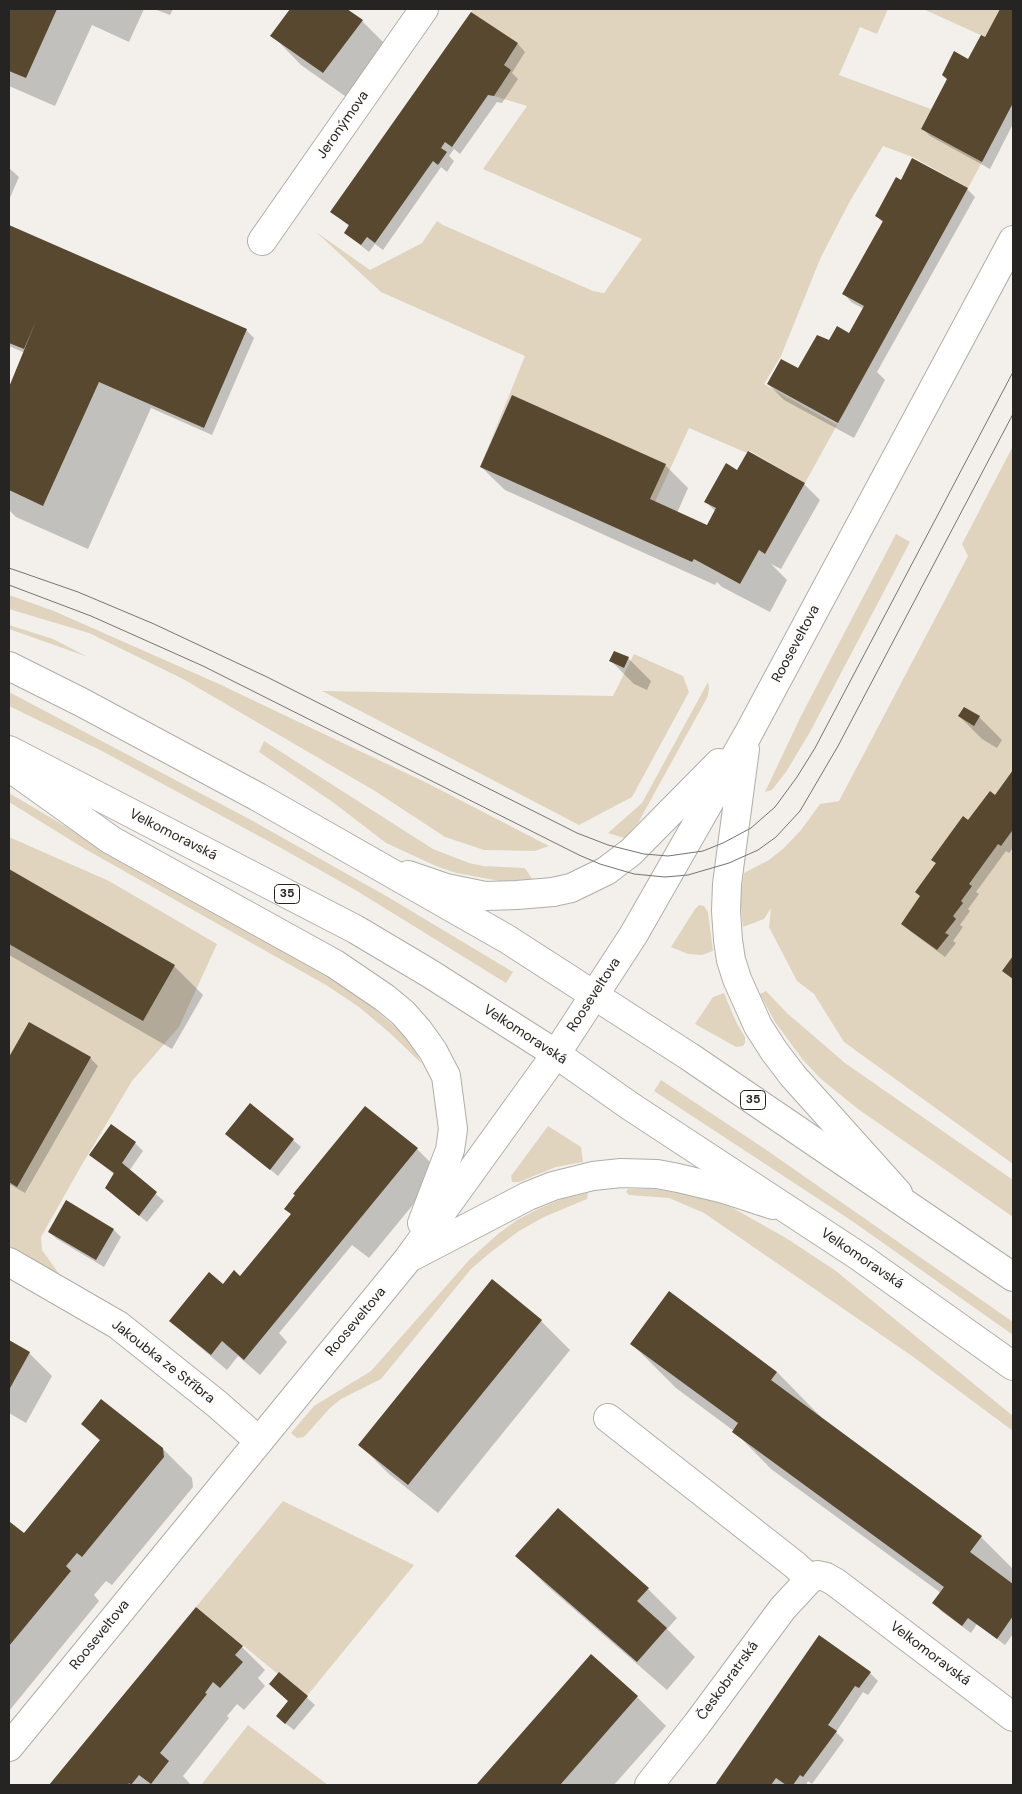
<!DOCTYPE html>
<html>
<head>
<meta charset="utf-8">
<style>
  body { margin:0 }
  #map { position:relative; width:1022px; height:1794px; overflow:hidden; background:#f3f0eb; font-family:"DM Sans",sans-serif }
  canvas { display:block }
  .frame { position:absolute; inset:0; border:10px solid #252422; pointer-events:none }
</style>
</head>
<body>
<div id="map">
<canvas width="1022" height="1794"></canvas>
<div class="frame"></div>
</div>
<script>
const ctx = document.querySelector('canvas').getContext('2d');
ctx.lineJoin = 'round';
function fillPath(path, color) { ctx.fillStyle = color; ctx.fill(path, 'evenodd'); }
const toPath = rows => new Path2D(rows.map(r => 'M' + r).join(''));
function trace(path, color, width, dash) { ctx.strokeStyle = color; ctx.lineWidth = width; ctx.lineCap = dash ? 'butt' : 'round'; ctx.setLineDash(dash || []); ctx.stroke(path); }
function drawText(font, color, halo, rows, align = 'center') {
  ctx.font = font + ' "DM Sans",sans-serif'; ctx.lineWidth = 5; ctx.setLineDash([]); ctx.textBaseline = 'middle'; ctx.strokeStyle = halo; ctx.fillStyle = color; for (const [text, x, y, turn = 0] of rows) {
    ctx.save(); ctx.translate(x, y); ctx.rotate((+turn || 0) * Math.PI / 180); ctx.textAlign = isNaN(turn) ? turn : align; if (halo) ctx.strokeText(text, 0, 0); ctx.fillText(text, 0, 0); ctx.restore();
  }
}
fillPath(toPath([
  [473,9,888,9,877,34,860,27,839,75,931,109,921,129,982,162,968,188,915,158,883,146,850,201,821,257,781,356,764,384,837,425,805,483,750,451,748,451,747,453,689,428,655,502,650,499,665,464,512,395,480,467,525,356,381,292,316,232,370,270,422,243,437,221,443,225,593,291,604,293,642,239,483,169,527,106,494,96,510,70,504,65,518,43,471,12],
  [923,9,1000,9,985,37],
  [1013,446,1013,1164,844,1042,814,994,797,981,769,927,771,908,764,919,743,927,740,899,744,873,769,860,784,848,801,830,820,804,839,801,968,556,962,544],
  [896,534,910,542,810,732,786,772,772,790,765,792,801,716],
  [9,595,54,611,219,684,427,783,549,846,535,851,484,850,445,837,375,791,183,679,89,633,9,609],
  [9,625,53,639,88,657,9,629],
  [634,654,683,676,689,692,632,797,579,825,322,691,613,696],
  [708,682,709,688,708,696,638,823,624,838,608,833,642,803],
  [9,692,251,820,388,897,513,972,506,983,357,891,281,848,102,751,9,706],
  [264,741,433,849,469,863,483,866,525,868,533,880,500,881,456,873,436,866,386,843,334,803,259,752],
  [9,793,92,842,320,971,348,989,371,1006,409,1039,422,1064,391,1034,359,1007,326,985,85,849,9,802],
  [9,837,109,881,217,944,179,1027,132,1081,80,1168,41,1237,42,1250,60,1275,9,1246],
  [699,905,704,906,708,912,713,951,702,955,688,954,671,947,695,909],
  [766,991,787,1013,845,1063,1013,1180,1013,1217,858,1109,821,1079,803,1060,775,1022,760,994],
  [724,993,737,1024,745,1037,745,1043,743,1046,736,1047,695,1024,713,997],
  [661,1080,765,1149,1013,1322,1013,1335,852,1221,654,1091],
  [548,1126,581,1147,583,1162,556,1167,519,1182,512,1182,511,1176],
  [628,1189,654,1189,698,1196,731,1207,786,1238,836,1271,1013,1416,1013,1431,912,1356,704,1213,669,1198,629,1195,626,1192],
  [588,1193,587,1199,544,1217,519,1231,491,1252,471,1269,381,1379,341,1399,330,1408,304,1437,297,1438,291,1433,314,1406,371,1371,470,1259,498,1234,517,1220,538,1209,562,1199],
  [283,1501,414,1565,306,1697,196,1607],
  [248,1725,328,1785,201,1785]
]), '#e0d4bf');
fillPath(toPath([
  [9,9,144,9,129,42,92,25,55,106,9,86],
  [154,9,173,9,170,15],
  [291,9,345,9,362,21,391,50,352,101,301,65,272,35],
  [1001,9,1013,9,1013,124,990,169,930,136,922,128,986,39],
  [471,14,518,44,525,52,512,73,518,79,502,103,497,102,460,154,454,149,449,156,454,161,447,172,441,167,383,250,375,244,369,252,345,233,350,227,332,212],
  [9,168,19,177,9,200],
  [901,181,967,189,975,197,877,372,885,380,854,438,784,400,768,384,799,369,849,334,864,309,851,302,844,294,883,223,877,216],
  [9,226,246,330,254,338,212,435,151,408,88,549,16,517,9,510,9,390,25,353,9,346],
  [665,465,688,488,677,513,707,526,716,512,706,502,738,471,804,484,820,500,781,569,771,564,787,580,770,612,722,587,717,582,715,585,505,490,481,467],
  [628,658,651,681,647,690,634,684,611,661],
  [959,716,979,717,1002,740,997,748,982,739],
  [1013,772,1013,848,1009,853,1006,851,976,892,979,894,968,909,970,911,960,925,963,927,953,941,956,943,945,957,910,931,902,924,922,897,937,864,932,860,969,821,995,797],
  [9,871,174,966,203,995,172,1049,9,955],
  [30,1024,90,1058,98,1066,25,1193,9,1184,9,1060],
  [111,1126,135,1143,143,1151,129,1171,164,1201,147,1222,114,1195,115,1175,90,1155],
  [227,1134,293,1140,301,1147,278,1176],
  [417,1149,440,1172,369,1258,352,1245,279,1333,287,1342,260,1375,238,1356,227,1370,187,1336,171,1320,223,1285,240,1277],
  [114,1230,121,1237,104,1267,57,1239,49,1232],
  [669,1293,777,1372,821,1417,820,1418,981,1537,1013,1569,1013,1582,1012,1584,1013,1585,1013,1634,1005,1645,977,1624,971,1633,941,1611,934,1603,941,1593,771,1469,734,1431,676,1388,632,1344],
  [541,1321,570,1350,438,1513,389,1474,360,1445],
  [9,1342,29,1353,52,1376,26,1423,9,1413],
  [83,1424,163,1449,192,1478,193,1487,112,1585,106,1581,94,1595,99,1601,9,1711,9,1526,11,1524,24,1535,101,1442],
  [517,1556,648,1589,677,1618,667,1629,695,1657,667,1690,546,1585],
  [196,1608,242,1647,265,1670,258,1678,265,1686,244,1710,237,1704,227,1716,229,1718,183,1776,191,1785,51,1785],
  [819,1637,870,1673,878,1681,868,1695,863,1692,836,1732,844,1740,812,1784,808,1781,806,1785,716,1785],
  [591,1655,637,1697,666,1726,614,1785,477,1785],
  [280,1673,315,1705,294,1730,285,1723,289,1701]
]), '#0003');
fillPath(toPath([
  [9,9,57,9,26,78,9,71],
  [290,9,347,9,363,20,323,73,270,36],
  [1000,9,1013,9,1013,103,982,162,921,129,947,79,942,75,954,51,968,59,981,35,985,37],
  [471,12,518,43,504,65,511,70,494,96,488,95,452,147,445,142,441,148,447,152,438,165,433,161,375,243,367,237,361,245,344,233,349,225,330,212],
  [912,158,968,188,838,423,767,384,781,359,798,368,817,335,829,340,837,326,849,333,864,306,842,294,883,221,875,216,896,177,901,180],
  [9,225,247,329,204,428,99,382,43,506,9,490,9,387,36,321,24,349,9,343],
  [512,395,666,464,650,499,707,525,716,508,704,502,726,463,737,470,748,451,805,483,765,554,759,550,740,584,694,559,692,562,480,467],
  [614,651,629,657,624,668,609,661],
  [964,707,980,716,974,726,958,716],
  [1013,770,1013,832,1012,831,1001,846,998,844,969,884,972,886,961,901,963,903,953,916,956,919,945,933,949,935,937,950,901,924,920,896,915,892,936,863,931,860,963,816,968,820,990,791,995,795],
  [9,869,175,965,143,1021,9,944],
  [1013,956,1013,979,1002,971],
  [29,1022,91,1057,17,1187,9,1182,9,1057],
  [250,1103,294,1139,270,1170,225,1134],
  [365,1106,418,1148,244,1360,222,1341,211,1355,169,1321,209,1272,223,1284,234,1270,240,1276,291,1214,284,1209,295,1195,293,1194],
  [111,1124,136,1142,122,1163,157,1192,139,1216,105,1188,114,1173,89,1155],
  [66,1200,114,1229,96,1260,48,1232],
  [492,1279,542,1320,408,1485,358,1445],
  [669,1291,777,1372,771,1380,982,1536,970,1552,1013,1584,1013,1616,997,1639,968,1618,962,1626,932,1603,944,1587,732,1432,738,1423,630,1344],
  [9,1340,30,1352,9,1390],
  [101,1399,163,1448,164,1457,82,1557,77,1553,66,1566,71,1571,9,1646,9,1524,10,1522,24,1533,100,1440,81,1424],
  [558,1508,649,1588,637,1601,667,1628,637,1662,515,1556],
  [196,1607,243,1646,235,1655,243,1662,220,1688,213,1682,205,1693,207,1694,160,1753,169,1761,151,1784,139,1775,131,1785,129,1783,128,1785,49,1785],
  [819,1635,871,1672,859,1688,855,1686,828,1725,837,1731,803,1777,800,1775,793,1785,786,1785,776,1778,771,1785,715,1785],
  [591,1654,638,1696,560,1785,476,1785],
  [279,1672,308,1696,285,1724,276,1716,288,1701,269,1684]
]), '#57482f');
const street = toPath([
  [262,241,424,9],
  [9,1262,118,1325,217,1404,259,1441],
  [608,1418,795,1565,810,1579],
  [649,1785,697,1724,783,1608,810,1579,817,1575,826,1577,835,1582,1013,1717]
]);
const secondary = toPath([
  [745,749,727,884,726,911,728,940,731,960,737,979,758,1026,774,1051,793,1076,898,1193],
  [9,767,111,840,335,964,385,998,403,1013,418,1030,433,1051,446,1076,453,1129,450,1150,422,1223],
  [408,875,446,888,485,896,517,895,553,892,571,888,606,871,631,852,719,763],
  [413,1256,528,1196,553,1186,593,1176,621,1173,657,1174,678,1178,724,1189,773,1205],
  [9,1747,408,1259,556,1054,634,934,747,736,1013,240]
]);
const primary = toPath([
  [9,666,81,702,258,797,507,939,690,1057,1013,1277],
  [9,750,355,929,429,973,556,1054,630,1106,860,1257,1013,1366]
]);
trace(street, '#b1aea9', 30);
trace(secondary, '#b1aea9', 30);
trace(primary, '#b1aea9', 30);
trace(street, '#fff', 28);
trace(secondary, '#fff', 28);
trace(primary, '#fff', 28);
trace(toPath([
  [9,568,78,592,154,624,267,677,577,833,608,845,644,854,668,856,703,851,723,843,751,828,775,807,797,777,815,748,1013,372],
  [9,585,91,616,203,666,579,855,600,864,634,874,665,877,688,875,729,863,758,850,776,837,800,811,838,746,1013,414]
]), '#767471', 1);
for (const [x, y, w] of [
  [287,894,25],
  [753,1100,25]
]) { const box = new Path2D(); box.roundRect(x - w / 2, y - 9.5, w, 19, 4); ctx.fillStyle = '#fffdfb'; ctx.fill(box); trace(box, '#252422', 1); }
drawText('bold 12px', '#252422', null, [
  ["35",287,894],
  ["35",753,1100]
]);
drawText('14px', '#252422', '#fffdfb', [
  ["Jeronýmova",343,125,-55],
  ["Rooseveltova",796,644,-62],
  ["Velkomoravská",173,835,27],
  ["Rooseveltova",594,995,-57],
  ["Velkomoravská",525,1035,33],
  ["Velkomoravská",862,1259,34],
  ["Rooseveltova",356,1322,-50],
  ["Jakoubka ze Stříbra",163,1362,38],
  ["Rooseveltova",100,1635,-51],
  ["Velkomoravská",930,1654,37],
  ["Českobratrská",728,1681,-54]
]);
</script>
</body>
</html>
